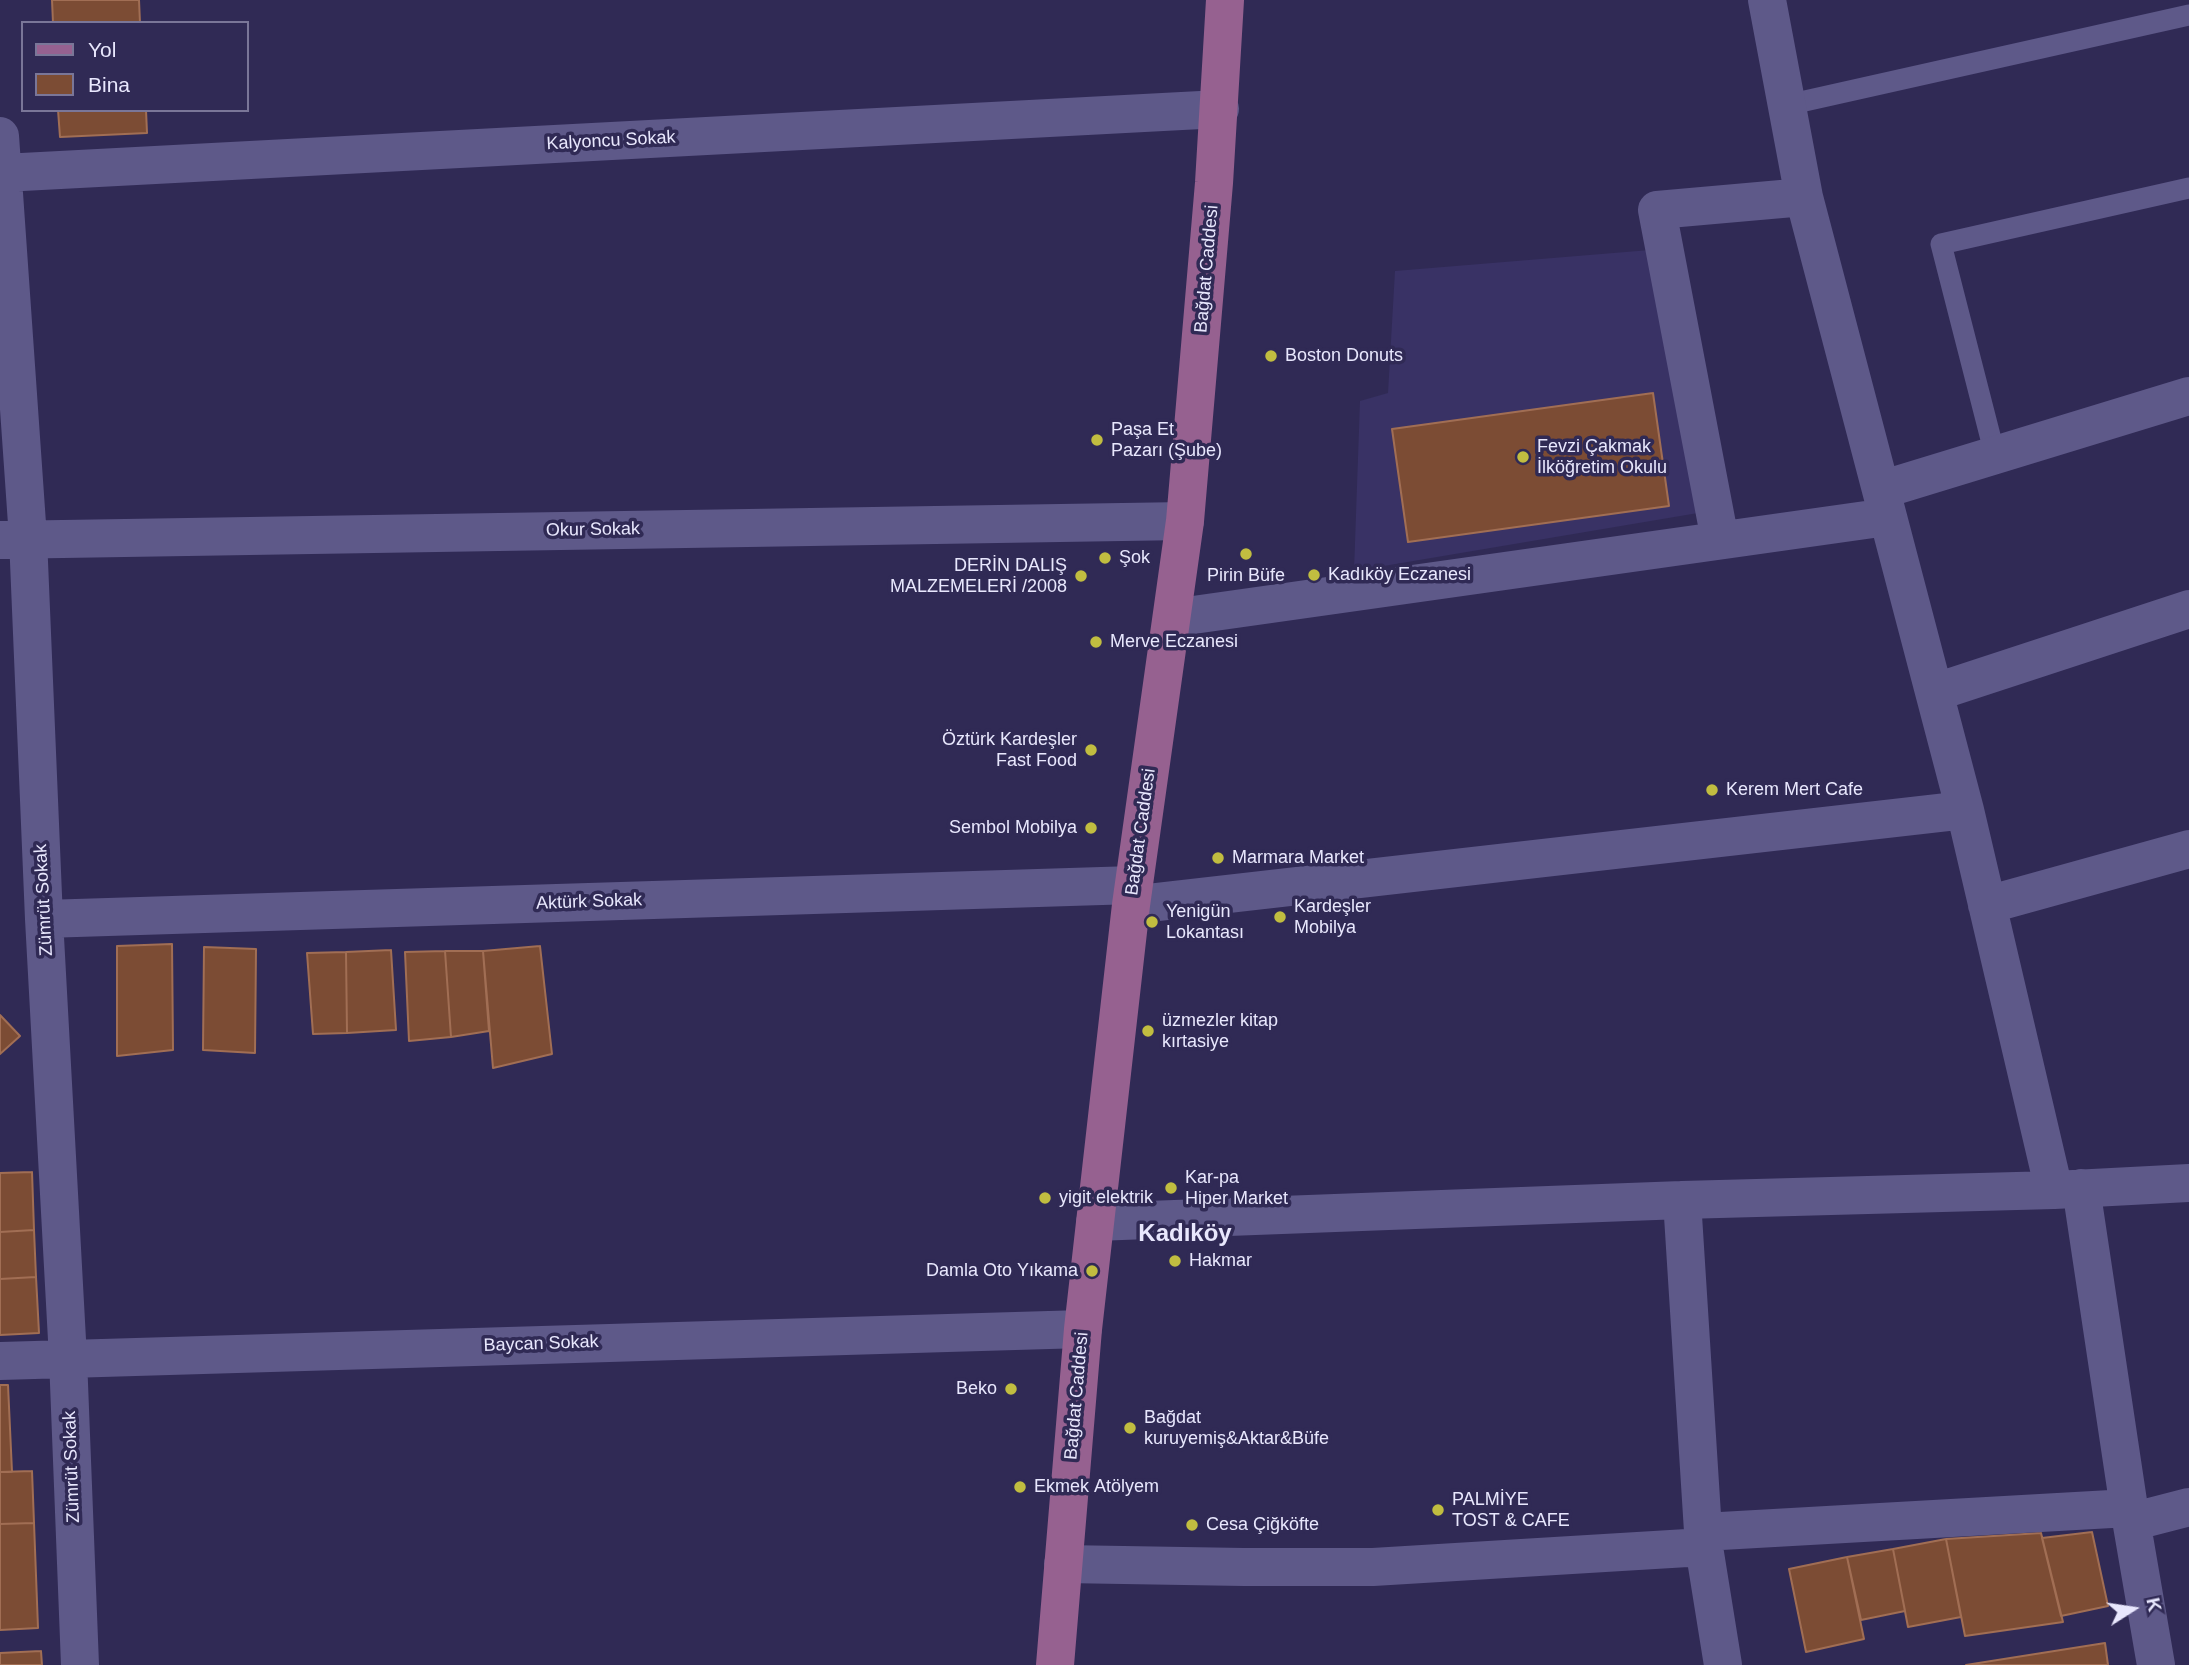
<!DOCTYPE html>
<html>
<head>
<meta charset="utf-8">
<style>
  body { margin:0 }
  #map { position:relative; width:2189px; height:1665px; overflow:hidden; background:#302a55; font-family:Helvetica,sans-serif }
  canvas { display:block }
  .legend { position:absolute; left:21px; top:21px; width:228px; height:91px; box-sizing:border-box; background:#302a55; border:2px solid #7a7698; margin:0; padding:9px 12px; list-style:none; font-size:21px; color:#e8e7fd }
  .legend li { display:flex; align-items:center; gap:14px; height:35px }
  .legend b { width:35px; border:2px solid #7a7698 }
  .north { position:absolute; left:2098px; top:1574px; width:70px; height:70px; -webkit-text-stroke:5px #302a55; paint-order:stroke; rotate:78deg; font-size:19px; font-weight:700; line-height:28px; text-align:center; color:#e8e7fd }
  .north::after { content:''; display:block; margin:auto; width:24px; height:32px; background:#e8e7fd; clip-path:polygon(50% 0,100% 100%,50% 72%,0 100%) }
</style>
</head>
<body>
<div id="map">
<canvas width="2189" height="1665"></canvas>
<ul class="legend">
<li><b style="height:9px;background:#966190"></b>Yol</li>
<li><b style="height:19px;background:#7c4c34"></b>Bina</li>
</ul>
<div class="north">K</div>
</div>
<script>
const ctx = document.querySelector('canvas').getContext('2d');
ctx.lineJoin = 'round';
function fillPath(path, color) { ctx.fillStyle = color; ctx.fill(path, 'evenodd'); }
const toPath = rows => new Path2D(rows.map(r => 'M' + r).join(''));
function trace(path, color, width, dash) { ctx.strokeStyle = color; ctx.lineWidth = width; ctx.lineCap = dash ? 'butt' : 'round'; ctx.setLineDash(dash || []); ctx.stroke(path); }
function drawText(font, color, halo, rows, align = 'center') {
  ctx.font = font + ' Helvetica,sans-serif'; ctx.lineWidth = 7; ctx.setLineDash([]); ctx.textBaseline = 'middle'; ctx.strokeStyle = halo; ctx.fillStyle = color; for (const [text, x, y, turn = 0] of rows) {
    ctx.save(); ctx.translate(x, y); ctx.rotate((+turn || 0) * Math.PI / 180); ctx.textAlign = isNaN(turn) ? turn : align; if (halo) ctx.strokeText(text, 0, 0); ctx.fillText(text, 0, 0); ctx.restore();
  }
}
fillPath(toPath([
  [1650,250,1698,513,1354,571,1360,401,1388,393,1395,271]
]), '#393265');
const building = toPath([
  [52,0,139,0,140,23,53,23,52,0],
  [58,110,146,110,147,133,60,137,58,110],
  [1653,393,1669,506,1408,542,1392,429,1653,393],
  [172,944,173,1050,117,1056,117,946,172,944],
  [540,946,552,1054,493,1068,483,951,540,946],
  [204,947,256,949,255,1053,203,1050,204,947],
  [391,950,396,1030,347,1033,346,952,391,950],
  [445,951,483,951,489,1031,451,1037,445,951],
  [445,951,451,1037,409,1041,405,952,445,951],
  [346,952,347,1033,313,1034,307,953,346,952],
  [0,1015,20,1036,0,1054,0,1015],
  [32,1172,34,1230,0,1232,0,1173,32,1172],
  [34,1230,36,1277,0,1279,0,1232,34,1230],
  [36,1277,39,1333,0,1335,0,1279,36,1277],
  [0,1385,8,1385,12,1472,0,1472,0,1385],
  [32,1471,34,1523,0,1524,0,1472,32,1471],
  [34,1523,38,1628,0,1630,0,1524,34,1523],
  [2092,1532,2108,1606,2061,1616,2042,1538,2092,1532],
  [2041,1533,2063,1622,1965,1636,1946,1539,2041,1533],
  [1946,1539,1961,1617,1908,1627,1893,1549,1946,1539],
  [1893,1549,1905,1611,1861,1620,1847,1557,1893,1549],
  [1847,1557,1864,1639,1806,1652,1789,1569,1847,1557],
  [2105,1643,2108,1665,1966,1665,2105,1643],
  [41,1651,42,1665,0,1665,0,1653,41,1651]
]);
fillPath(building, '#7c4c34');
trace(building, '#a16e54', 2);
trace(toPath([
  [1787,105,2189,15],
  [1995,455,1941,244,2189,188]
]), '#5e5989', 21);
trace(toPath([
  [1767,0,1804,197,1965,810,2054,1190],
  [0,136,28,538,44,919,68,1358,80,1665],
  [3,173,1220,109],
  [1881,490,2189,396],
  [0,540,1185,521],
  [1720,540,1657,210,1804,197],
  [1172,618,1887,517],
  [1936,692,2189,609],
  [1131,905,1965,810],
  [1987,905,2189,849],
  [44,919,1134,885],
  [2081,1188,2129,1508,2156,1665],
  [1682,1200,1704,1547,1723,1665],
  [1095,1222,1682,1200,2054,1190,2189,1183],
  [0,1361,1083,1329],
  [2131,1522,2189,1507],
  [1703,1532,2129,1508],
  [1063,1564,1244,1567,1373,1567,1704,1547]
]), '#5e5989', 38);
trace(toPath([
  [1055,1665,1083,1329,1131,905,1185,521,1214,183,1225,0]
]), '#966190', 38);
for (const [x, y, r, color] of [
  [1271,356,7,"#c1bd40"],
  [1097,440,7,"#c1bd40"],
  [1523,457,7,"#c1bd40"],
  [1246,554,7,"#c1bd40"],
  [1105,558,7,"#c1bd40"],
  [1314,575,7,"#c1bd40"],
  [1081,576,7,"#c1bd40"],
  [1096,642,7,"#c1bd40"],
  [1091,750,7,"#c1bd40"],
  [1712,790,7,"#c1bd40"],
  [1091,828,7,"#c1bd40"],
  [1218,858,7,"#c1bd40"],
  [1280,917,7,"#c1bd40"],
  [1152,922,7,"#c1bd40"],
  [1148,1031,7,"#c1bd40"],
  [1171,1188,7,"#c1bd40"],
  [1045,1198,7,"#c1bd40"],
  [1175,1261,7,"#c1bd40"],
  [1092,1271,7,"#c1bd40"],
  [1011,1389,7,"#c1bd40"],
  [1130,1428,7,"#c1bd40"],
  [1020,1487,7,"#c1bd40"],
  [1438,1510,7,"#c1bd40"],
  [1192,1525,7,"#c1bd40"]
]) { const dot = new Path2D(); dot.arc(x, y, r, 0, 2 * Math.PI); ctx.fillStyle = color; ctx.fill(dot); trace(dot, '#302a55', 2.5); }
drawText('18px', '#e8e7fd', '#302a55', [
  ["Kalyoncu Sokak",611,141,-3],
  ["Bağdat Caddesi",1207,269,-85],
  ["Okur Sokak",593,530,-1],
  ["Bağdat Caddesi",1141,832,-82],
  ["Zümrüt Sokak",44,900,-93],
  ["Aktürk Sokak",589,902,-2],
  ["Baycan Sokak",541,1344,-2],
  ["Bağdat Caddesi",1077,1396,-85],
  ["Zümrüt Sokak",72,1467,-92]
]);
drawText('18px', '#e8e7fd', '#302a55', [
  ["Boston Donuts",1285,356],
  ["Paşa Et",1111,430],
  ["Pazarı (Şube)",1111,451],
  ["Fevzi Çakmak",1537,447],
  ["İlköğretim Okulu",1537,468],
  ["Şok",1119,558],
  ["DERİN DALIŞ",1067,566,"right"],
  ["MALZEMELERİ /2008",1067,587,"right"],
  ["Kadıköy Eczanesi",1328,575],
  ["Pirin Büfe",1246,576,"center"],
  ["Merve Eczanesi",1110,642],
  ["Öztürk Kardeşler",1077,740,"right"],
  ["Fast Food",1077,761,"right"],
  ["Kerem Mert Cafe",1726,790],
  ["Sembol Mobilya",1077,828,"right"],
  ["Marmara Market",1232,858],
  ["Kardeşler",1294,907],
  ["Mobilya",1294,928],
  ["Yenigün",1166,912],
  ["Lokantası",1166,933],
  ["üzmezler kitap",1162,1021],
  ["kırtasiye",1162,1042],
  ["Kar-pa",1185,1178],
  ["Hiper Market",1185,1199],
  ["yigit elektrik",1059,1198],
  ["Hakmar",1189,1261],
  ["Damla Oto Yıkama",1078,1271,"right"],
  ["Beko",997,1389,"right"],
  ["Bağdat",1144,1418],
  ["kuruyemiş&Aktar&Büfe",1144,1439],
  ["Ekmek Atölyem",1034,1487],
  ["PALMİYE",1452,1500],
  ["TOST & CAFE",1452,1521],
  ["Cesa Çiğköfte",1206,1525]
], 'left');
drawText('bold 24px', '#e8e7fd', '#302a55', [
  ["Kadıköy",1185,1234]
]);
</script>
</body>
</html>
